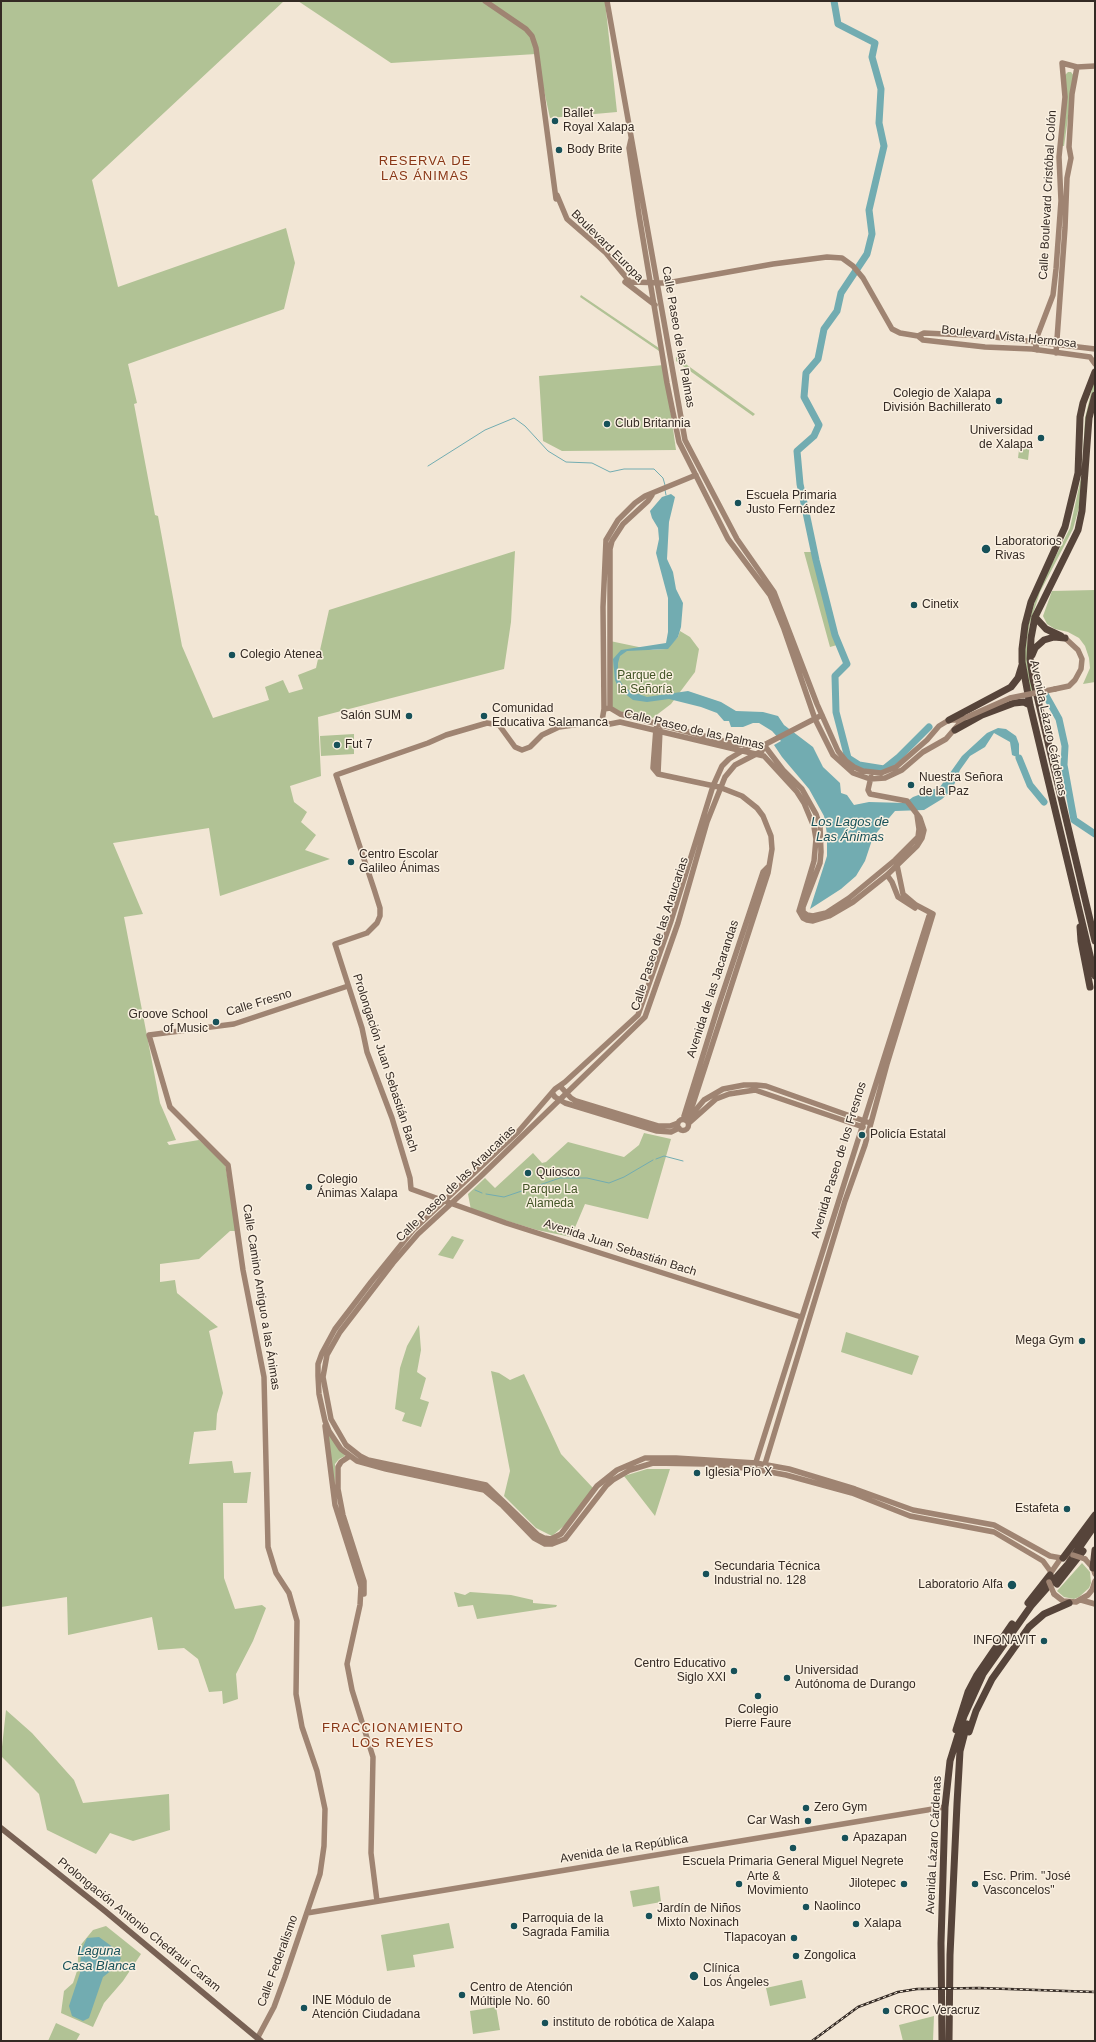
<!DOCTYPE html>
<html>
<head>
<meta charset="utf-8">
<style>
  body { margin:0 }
  #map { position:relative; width:1096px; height:2042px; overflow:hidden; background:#f2e6d5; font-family:Arial,sans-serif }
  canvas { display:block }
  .frame { position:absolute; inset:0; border:2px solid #342a24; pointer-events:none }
</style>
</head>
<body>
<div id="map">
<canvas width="1096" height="2042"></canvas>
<div class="frame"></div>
</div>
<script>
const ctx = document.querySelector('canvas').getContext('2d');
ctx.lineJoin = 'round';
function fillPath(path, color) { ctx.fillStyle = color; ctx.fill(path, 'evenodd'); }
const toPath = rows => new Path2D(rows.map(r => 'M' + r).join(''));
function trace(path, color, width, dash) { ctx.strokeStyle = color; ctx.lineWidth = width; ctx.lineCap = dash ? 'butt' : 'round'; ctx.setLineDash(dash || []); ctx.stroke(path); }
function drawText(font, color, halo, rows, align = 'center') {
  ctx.font = font + ' Arial,sans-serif'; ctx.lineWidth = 3; ctx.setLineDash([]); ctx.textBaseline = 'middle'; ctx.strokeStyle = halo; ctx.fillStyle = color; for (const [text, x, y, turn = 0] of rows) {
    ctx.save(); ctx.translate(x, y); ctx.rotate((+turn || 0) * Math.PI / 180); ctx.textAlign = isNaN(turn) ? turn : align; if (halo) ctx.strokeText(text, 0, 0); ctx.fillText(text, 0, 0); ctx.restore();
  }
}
fillPath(toPath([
  [1,1,284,1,92,180,118,287,286,228,295,263,284,309,128,364,137,403,134,404,155,515,158,516,182,646,213,718,269,700,265,687,283,680,289,693,303,689,298,675,316,668,329,610,515,551,511,622,504,669,318,717,321,776,290,786,294,802,307,812,301,822,316,835,305,850,330,859,220,896,209,828,113,843,143,914,124,917,160,1103,176,1140,167,1142,169,1145,199,1140,225,1164,237,1231,230,1231,199,1259,160,1264,160,1282,175,1280,177,1293,218,1327,209,1331,223,1393,217,1414,216,1430,194,1432,189,1464,232,1461,234,1473,251,1472,247,1503,223,1503,224,1578,235,1609,262,1605,266,1608,253,1641,236,1674,238,1699,223,1704,222,1691,209,1692,198,1659,184,1648,158,1650,152,1617,68,1635,67,1597,1,1607],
  [298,1,605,1,617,112,550,118,536,54,391,63],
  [1068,72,1071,72,1074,76,1064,146,1061,146,1067,96,1065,75],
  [581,295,659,348,659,351,580,297],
  [676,357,755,414,753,416,676,361],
  [664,365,676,450,562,451,543,441,539,376],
  [1095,376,1095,394,1080,504,1073,529,1040,592,1030,623,1027,640,1027,661,1033,694,1029,694,1024,661,1024,639,1038,591,1070,528,1082,473,1085,418],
  [1020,442,1030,443,1028,460,1018,458],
  [804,552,812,552,837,645,830,647],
  [1095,590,1095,682,1083,684,1090,668,1089,658,1085,646,1079,638,1068,632,1055,629,1047,624,1043,616,1052,591],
  [680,631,690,637,699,649,695,672,671,704,650,720,619,711,612,707,610,641,653,650,666,649,678,637],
  [354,734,354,754,321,756,320,736],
  [644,1133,671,1139,648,1219,585,1204,571,1237,537,1230,471,1210,468,1194,485,1178,495,1188,533,1153,542,1163,546,1162,568,1142,624,1157,639,1145],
  [452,1236,464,1240,453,1259,438,1255],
  [419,1325,421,1350,417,1372,426,1378,420,1399,429,1402,421,1427,402,1421,405,1413,395,1409,400,1368,407,1346],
  [846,1332,919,1356,912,1375,841,1352],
  [491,1371,499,1373,510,1380,524,1374,561,1454,593,1488,573,1518,552,1536,536,1528,504,1496,510,1471],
  [327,1431,345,1456,339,1459,335,1464,335,1484,333,1484],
  [647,1469,670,1469,655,1516,624,1476],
  [1082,1563,1090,1572,1091,1583,1089,1588,1079,1597,1074,1599,1064,1597,1057,1591],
  [454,1592,465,1595,470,1592,511,1595,533,1600,533,1603,557,1605,556,1607,477,1619,473,1605,458,1607],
  [6,1710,32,1733,74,1780,83,1803,169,1794,170,1830,133,1841,110,1833,96,1854,47,1830,39,1794,1,1756],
  [659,1886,661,1902,633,1907,630,1891],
  [449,1923,454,1948,413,1955,415,1967,387,1971,381,1935],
  [106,1926,141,1954,123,1981,104,2003,93,2027,61,2013,64,1991,73,1983,77,1971,79,1947,93,1930],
  [802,1980,806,1998,770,2006,766,1988],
  [496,2007,500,2030,473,2034,470,2011],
  [934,2016,933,2041,903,2041,899,2025],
  [56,2023,80,2034,76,2041,48,2041]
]), '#b1c295');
fillPath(toPath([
  [671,494,675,497,669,522,667,559,673,572,676,589,683,603,681,627,678,637,668,649,627,651,620,656,618,663,618,677,622,684,630,691,647,697,688,691,721,702,736,711,763,712,778,716,784,725,813,747,823,767,840,783,841,793,847,795,854,805,869,802,905,803,913,797,940,787,962,756,987,733,998,728,1006,729,1016,736,1019,744,1019,758,1012,755,1010,742,994,733,985,747,970,756,960,770,952,790,942,799,924,810,895,811,873,837,865,861,856,876,841,889,810,909,827,856,827,834,824,816,809,789,782,757,774,745,781,741,772,731,759,723,753,723,743,727,731,727,729,721,724,721,717,713,701,707,669,699,647,702,633,700,619,689,615,680,613,659,621,650,666,643,668,632,668,598,656,553,659,539,658,528,652,518,650,511,662,497],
  [99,1937,114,1948,121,1958,117,1966,103,1977,89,2018,83,2021,72,2016,69,2006,80,1973,81,1951,87,1938]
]), '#72acb1');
trace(toPath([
  [428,466,485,430,514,418,525,426,548,451,566,462,592,463,610,472,624,469,654,469,663,478,665,485],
  [665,490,666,495],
  [656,1159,664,1156,683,1161],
  [475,1190,482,1193],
  [486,1194,504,1197,560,1178,587,1178,609,1183,624,1177,653,1160]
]), '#72acb1', 1);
trace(toPath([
  [834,1,838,24,875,43,872,57,881,89,879,123,884,146,869,210,872,234,867,254,841,293,837,311,824,329,818,359,806,373,804,397,819,425,814,436,797,451,800,484,816,560,835,635,847,664,835,676,836,712,848,758,859,765,884,769,899,757,929,727],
  [1045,694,1059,719,1065,746,1064,765,1074,820,1095,834],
  [1019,758,1030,785,1044,802]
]), '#72acb1', 7);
trace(toPath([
  [485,1,526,29,532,36,536,48,556,199],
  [607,1,685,440,737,539,774,592,817,704,838,751,846,761,854,767,863,771,881,773,896,767,927,740,939,726,949,720,962,720],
  [631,139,629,148,639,215,667,383,679,442,728,539,770,595,784,629,815,719,833,755,853,773,870,779,885,778,902,770,923,752,946,739,964,718],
  [557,195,567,219,606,253,630,282,667,283,773,264,827,257,842,258,853,266,863,278,892,329,900,333,918,336,923,340,985,347,1032,349,1090,357,1095,364],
  [625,282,655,305],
  [918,336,924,333,986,336,1095,349],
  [1037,350,1035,342,1053,295,1056,269,1061,201,1059,157,1065,97,1062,63,1077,67,1095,66],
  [1056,353,1065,228,1067,178,1071,158,1069,147,1072,94,1077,67],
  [1055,689,1069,686,1075,680,1081,669,1082,659,1078,650,1065,638],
  [610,708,610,549,612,541,623,524,648,501,652,495],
  [604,709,610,708,620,714,734,744,764,745,783,770,802,789,816,814,820,826,821,852,820,863,803,907,803,912,807,915,813,916,826,913,849,898,895,860,918,837,919,829,917,815],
  [822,715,764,745,762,751,735,765,725,777,707,822,678,923,645,1017,480,1177,418,1234,393,1263,340,1332,327,1355,323,1377,331,1419,346,1445,360,1456,368,1460,486,1485,538,1535,544,1538,551,1539,561,1534,597,1486,617,1470,645,1458,676,1458,756,1463,789,1469,855,1489,913,1510,994,1525,1050,1556,1061,1558],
  [602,721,559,727,542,735,530,747,522,750,515,747,499,725,487,723,446,735,428,743,336,775,374,889,380,908,380,916,377,923,367,933,335,944,362,1028,367,1052,392,1118,410,1178,411,1189,506,1223,801,1317],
  [602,721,610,724,620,722,764,756,797,792,804,803,814,827,816,839,814,861,799,911,803,918,807,920,813,921,829,916,853,902,887,875,917,846,922,838,924,830,920,818,907,801,870,794,868,790,871,777],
  [602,721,604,709,603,607,606,540,618,520,635,503,645,496,696,475],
  [656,728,653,768,658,774],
  [752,745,729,759,722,766,713,786,671,921,638,1015,565,1082,555,1089,518,1132,413,1230,371,1282,335,1329,322,1353,318,1364,318,1376,319,1394,325,1421,329,1431,341,1449,357,1461,386,1469,484,1490,503,1506,534,1538,545,1544,552,1544,565,1539,606,1486,613,1480,630,1470,653,1463,705,1464,754,1469,786,1475,852,1493,910,1516,994,1532,1043,1561,1051,1572],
  [658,774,719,787,742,796,757,808,763,816,771,836,772,849,768,873,693,1104,685,1120],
  [658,774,660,730],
  [897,865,903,894,916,905,933,914],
  [887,875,892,882,898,897,915,908],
  [560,1086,571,1098,576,1101,658,1126,670,1126,678,1123],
  [552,1093,555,1097,565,1103,657,1131,671,1132,679,1128],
  [684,1116,718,1007,763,872,768,867],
  [689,1118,704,1100,723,1089,744,1085,756,1085,766,1086,870,1123],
  '677.5 1125a5.5 5.5 0 1 1 11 0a5.5 5.5 0 1 1-11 0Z',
  [689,1123,716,1099,729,1094,755,1090,863,1127],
  [325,1426,335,1505,361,1587,360,1605,347,1664,352,1690,373,1757,371,1853,377,1901],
  [350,1456,341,1462,338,1467,338,1489,343,1515,364,1581,364,1594],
  [765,1464,845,1201,865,1145,887,1064,933,914],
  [755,1465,929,916],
  [1085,1559,1093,1568,1095,1574],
  [1050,1574,1061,1558,1073,1555],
  [1054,1594,1063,1601,1076,1602,1088,1595,1092,1590,1095,1581],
  [1081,1600,1095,1604],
  [307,1913,945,1807],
  [258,2037,274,2007,285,1977,320,1874,324,1846,325,1809,317,1771,302,1727,296,1694,297,1621,289,1593,276,1573,268,1547,264,1377,243,1270,228,1165,170,1107,149,1035,234,1024,348,986]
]), '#9f8472', 5.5);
trace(toPath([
  [1,1828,105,1911,261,2041]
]), '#786154', 6);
trace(toPath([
  [1095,372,1083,403,1080,417,1078,473,1065,527,1031,602,1025,625,1022,649,1022,662,1030,705,1095,976],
  [1095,395,1089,418,1082,511,1078,530,1035,617,1031,638,1030,659,1033,679,1095,941],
  [1035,617,1046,629,1061,636],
  [1032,655,1035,648,1044,640,1054,637,1065,638],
  [949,720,1011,687,1018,678,1022,665],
  [955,730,982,715,1014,703,1024,702,1030,705],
  [1080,927,1081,941,1090,987],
  [1063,1558,1095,1515],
  [1093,1568,1095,1550],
  [1057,1584,1083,1551],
  [1028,1603,1050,1575],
  [956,1730,968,1692,977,1675,1012,1624],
  [969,1732,976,1711,992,1679,1029,1627,1044,1614,1069,1603],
  [942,2041,941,1943,945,1807,950,1761,964,1716,983,1674,1031,1606,1068,1564,1095,1525],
  [949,2041,950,1955,957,1804,960,1751,967,1724]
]), '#56443a', 7);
const rail = toPath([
  [812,2041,858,2007,898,1992,917,1989,979,1988,1095,1992]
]);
trace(rail, '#342a24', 2.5);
trace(rail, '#faf0e1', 1, [3]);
trace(toPath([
  [967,717,1010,698,1055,689],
  [1073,1555,1085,1559],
  [1049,1582,1054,1594]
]), '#9f8472', 5.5);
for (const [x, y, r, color] of [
  [555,121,4,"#175159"],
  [559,150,4,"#175159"],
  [999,401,4,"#175159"],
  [607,424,4,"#175159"],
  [1041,438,4,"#175159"],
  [738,503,4,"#175159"],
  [986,549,5,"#175159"],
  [914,605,4,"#175159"],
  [232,655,4,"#175159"],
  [409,716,4,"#175159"],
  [484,716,4,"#175159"],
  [337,745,4,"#175159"],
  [911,785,4,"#175159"],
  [351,862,4,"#175159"],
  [216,1022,4,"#175159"],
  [862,1135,4,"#175159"],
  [528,1173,4,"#175159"],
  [309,1187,4,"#175159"],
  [1082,1341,4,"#175159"],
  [697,1473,4,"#175159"],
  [1067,1509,4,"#175159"],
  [706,1574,4,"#175159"],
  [1012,1585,5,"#175159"],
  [1044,1641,4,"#175159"],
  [734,1671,4,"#175159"],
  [787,1678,4,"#175159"],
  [758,1696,4,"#175159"],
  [806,1808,4,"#175159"],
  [808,1821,4,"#175159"],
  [845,1838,4,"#175159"],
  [793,1848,4,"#175159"],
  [739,1884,4,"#175159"],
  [904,1884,4,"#175159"],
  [975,1884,4,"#175159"],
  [806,1907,4,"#175159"],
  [649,1916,4,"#175159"],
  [856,1924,4,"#175159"],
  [514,1926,4,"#175159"],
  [794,1938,4,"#175159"],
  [796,1956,4,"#175159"],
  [694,1976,5,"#175159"],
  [462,1995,4,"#175159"],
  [304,2008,4,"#175159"],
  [886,2011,4,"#175159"],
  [545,2023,4,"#175159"]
]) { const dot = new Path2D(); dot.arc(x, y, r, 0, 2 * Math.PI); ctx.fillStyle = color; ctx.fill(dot); trace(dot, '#faf0e1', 1.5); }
drawText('12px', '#342a24', '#faf0e1', [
  ["Ballet",563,114],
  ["Royal Xalapa",563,128],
  ["Body Brite",567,150],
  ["Colegio de Xalapa",991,394,"right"],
  ["División Bachillerato",991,408,"right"],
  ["Club Britannia",615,424],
  ["Universidad",1033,431,"right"],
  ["de Xalapa",1033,445,"right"],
  ["Escuela Primaria",746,496],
  ["Justo Fernández",746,510],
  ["Laboratorios",995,542],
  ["Rivas",995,556],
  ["Cinetix",922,605],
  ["Colegio Atenea",240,655],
  ["Comunidad",492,709],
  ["Educativa Salamanca",492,723],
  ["Salón SUM",401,716,"right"],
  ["Fut 7",345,745],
  ["Nuestra Señora",919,778],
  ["de la Paz",919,792],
  ["Centro Escolar",359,855],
  ["Galileo Ánimas",359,869],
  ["Groove School",208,1015,"right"],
  ["of Music",208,1029,"right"],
  ["Policía Estatal",870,1135],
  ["Quiosco",536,1173],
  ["Colegio",317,1180],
  ["Ánimas Xalapa",317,1194],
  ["Mega Gym",1074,1341,"right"],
  ["Iglesia Pío X",705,1473],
  ["Estafeta",1059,1509,"right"],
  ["Secundaria Técnica",714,1567],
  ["Industrial no. 128",714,1581],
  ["Laboratorio Alfa",1003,1585,"right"],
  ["INFONAVIT",1036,1641,"right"],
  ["Centro Educativo",726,1664,"right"],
  ["Siglo XXI",726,1678,"right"],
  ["Universidad",795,1671],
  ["Autónoma de Durango",795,1685],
  ["Colegio",758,1710,"center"],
  ["Pierre Faure",758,1724,"center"],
  ["Zero Gym",814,1808],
  ["Car Wash",800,1821,"right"],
  ["Apazapan",853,1838],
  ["Escuela Primaria General Miguel Negrete",793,1862,"center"],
  ["Arte &",747,1877],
  ["Movimiento",747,1891],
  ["Esc. Prim. \"José",983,1877],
  ["Vasconcelos\"",983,1891],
  ["Jilotepec",896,1884,"right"],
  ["Naolinco",814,1907],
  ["Jardín de Niños",657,1909],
  ["Mixto Noxinach",657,1923],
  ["Parroquia de la",522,1919],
  ["Sagrada Familia",522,1933],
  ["Xalapa",864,1924],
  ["Tlapacoyan",786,1938,"right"],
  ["Zongolica",804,1956],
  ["Clínica",703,1969],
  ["Los Ángeles",703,1983],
  ["Centro de Atención",470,1988],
  ["Múltiple No. 60",470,2002],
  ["INE Módulo de",312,2001],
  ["Atención Ciudadana",312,2015],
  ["CROC Veracruz",894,2011],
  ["instituto de robótica de Xalapa",553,2023]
], 'left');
drawText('12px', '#342a24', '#faf0e1', [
  ["Calle Boulevard Cristóbal Colón",1048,195,-87],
  ["Boulevard Europa",607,246,45],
  ["Calle Paseo de las Palmas",678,337,80],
  ["Boulevard Vista Hermosa",1009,337,6],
  ["Avenida Lázaro Cárdenas",1048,728,78],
  ["Calle Paseo de las Palmas",694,730,13],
  ["Calle Paseo de las Araucarias",660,934,-72],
  ["Avenida de las Jacarandas",713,989,-72],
  ["Calle Fresno",259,1003,-17],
  ["Prolongación Juan Sebastián Bach",385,1063,72],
  ["Avenida Paseo de los Fresnos",839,1160,-73],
  ["Calle Paseo de las Araucarias",456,1184,-44],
  ["Avenida Juan Sebastián Bach",620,1248,18],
  ["Calle Camino Antiguo a las Ánimas",261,1297,81],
  ["Avenida Lázaro Cárdenas",934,1845,-87],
  ["Avenida de la República",624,1849,-9],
  ["Prolongación Antonio Chedraui Caram",139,1925,39],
  ["Calle Federalismo",278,1961,-70]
]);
drawText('12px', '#425426', '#faf0e1', [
  ["Parque de",645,676],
  ["la Señoría",645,690],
  ["Parque La",550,1190],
  ["Alameda",550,1204]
]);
ctx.letterSpacing = '1px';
drawText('13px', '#893717', '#faf0e1', [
  ["RESERVA DE",425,161],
  ["LAS ÁNIMAS",425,176],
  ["FRACCIONAMIENTO",393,1728],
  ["LOS REYES",393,1743]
]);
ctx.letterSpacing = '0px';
drawText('italic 13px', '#175159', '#faf0e1', [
  ["Los Lagos de",850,822],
  ["Las Ánimas",850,837],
  ["Laguna",99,1951],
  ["Casa Blanca",99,1966]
]);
</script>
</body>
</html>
